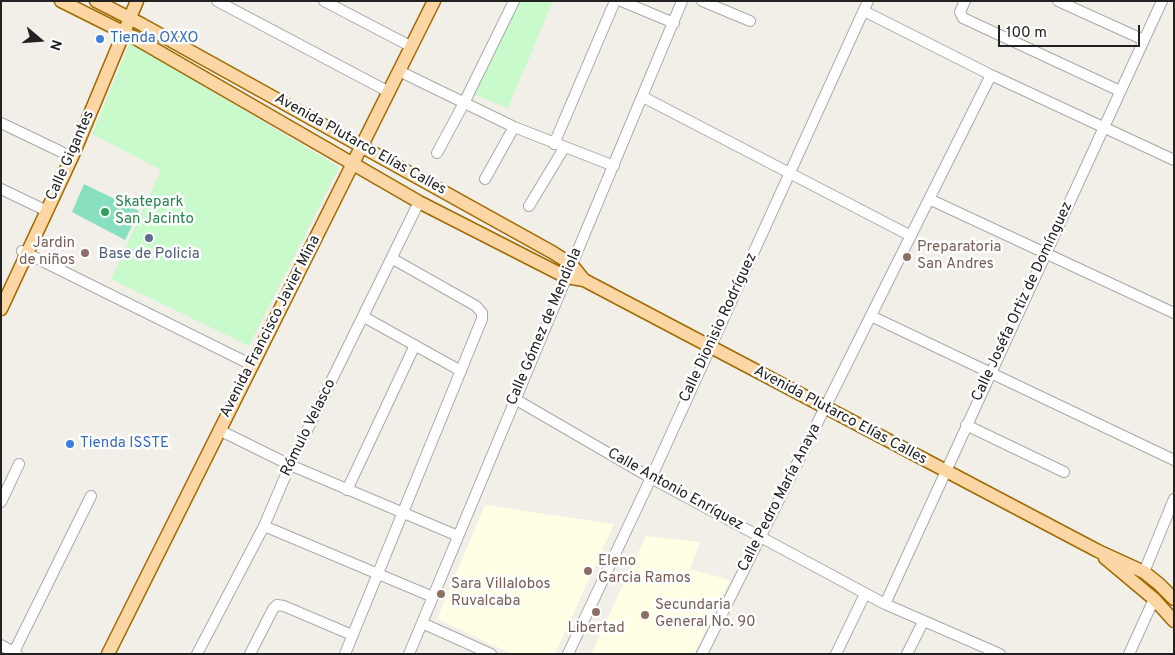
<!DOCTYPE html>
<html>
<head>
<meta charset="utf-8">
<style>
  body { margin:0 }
  #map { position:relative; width:1175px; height:655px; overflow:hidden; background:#f2efe9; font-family:Overpass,sans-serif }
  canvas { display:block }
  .frame { position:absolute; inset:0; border:2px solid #222; pointer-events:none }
  .north { position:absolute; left:15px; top:15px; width:50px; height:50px; -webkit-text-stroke:4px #fff; paint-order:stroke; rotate:108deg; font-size:14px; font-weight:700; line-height:20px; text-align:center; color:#222 }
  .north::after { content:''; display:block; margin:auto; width:18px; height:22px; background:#222; clip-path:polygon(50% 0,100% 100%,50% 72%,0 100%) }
  .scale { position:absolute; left:998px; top:25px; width:142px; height:22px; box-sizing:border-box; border:2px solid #222; border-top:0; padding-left:6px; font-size:15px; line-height:18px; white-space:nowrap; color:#222; -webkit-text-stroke:4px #fff; paint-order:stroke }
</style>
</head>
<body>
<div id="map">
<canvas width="1175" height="655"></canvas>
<div class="frame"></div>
<div class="north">N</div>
<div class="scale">100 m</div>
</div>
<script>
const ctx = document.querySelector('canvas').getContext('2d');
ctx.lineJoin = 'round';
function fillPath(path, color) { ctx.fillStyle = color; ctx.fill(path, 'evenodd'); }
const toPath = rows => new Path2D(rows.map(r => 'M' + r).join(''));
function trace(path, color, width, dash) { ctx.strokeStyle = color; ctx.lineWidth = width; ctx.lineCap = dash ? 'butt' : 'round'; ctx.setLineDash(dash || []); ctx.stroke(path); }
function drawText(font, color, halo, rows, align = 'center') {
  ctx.font = font + ' Overpass,sans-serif'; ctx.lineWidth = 5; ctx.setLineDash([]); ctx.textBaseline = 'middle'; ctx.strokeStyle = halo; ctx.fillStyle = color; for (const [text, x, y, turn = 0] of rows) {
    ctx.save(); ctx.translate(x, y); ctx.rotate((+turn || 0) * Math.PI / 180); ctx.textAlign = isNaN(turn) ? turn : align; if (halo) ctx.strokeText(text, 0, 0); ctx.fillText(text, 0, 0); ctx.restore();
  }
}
fillPath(toPath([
  [485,505,614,524,555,654,512,654,437,619],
  [646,536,700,542,690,569,730,580,694,654,591,654]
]), '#ffffe5');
fillPath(toPath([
  [519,1,553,1,508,108,473,94],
  [130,42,339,167,249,346,111,279,161,170,92,134]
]), '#c8facc');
fillPath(toPath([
  [84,184,139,211,125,240,72,212]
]), '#88e0be');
const minor = toPath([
  [217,1,389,92],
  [324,1,412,47],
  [621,1,674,23],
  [702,1,750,21],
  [965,1,960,12,963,18,1120,91],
  [1058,1,1144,40],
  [864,11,991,75,1174,160],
  [399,71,514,127,614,166],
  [643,97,911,236],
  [1,123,72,157],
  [554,144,615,1],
  [437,153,464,103,514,1],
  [485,179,514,127],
  [1,189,47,211],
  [929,199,1174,313],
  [529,206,564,148],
  [22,251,252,365],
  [871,316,1174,460],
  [364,317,461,371],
  [515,399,651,478,885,604,1000,654],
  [966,425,1064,472],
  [219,430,290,465,458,536],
  [347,490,415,345],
  [1,502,19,464],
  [264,526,433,597],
  [1144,572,1174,499],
  [885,604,1162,1],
  [422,623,491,654],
  [1,645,17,654],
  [13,654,91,496],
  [197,654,264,526,290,465,419,202],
  [250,654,273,609,277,605,284,606,352,635],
  [345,654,482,319,482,313,476,306,393,259],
  [409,654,682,1],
  [568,654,651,478,868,1],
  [702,654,991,75],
  [836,654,865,594],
  [907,654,923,622],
  [1129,654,1154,599]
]);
const major = toPath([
  [61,1,135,38,419,202,566,277,584,280,1098,551,1144,572,1159,584,1174,599],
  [96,1,141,24,552,252,571,264,584,280],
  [1,309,72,157,137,1],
  [1105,558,1154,599,1174,621],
  [108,654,434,1]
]);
trace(minor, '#a9a9a9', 12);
trace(major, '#a06b00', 15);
trace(minor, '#fff', 10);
trace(major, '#fcd6a4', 12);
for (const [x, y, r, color] of [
  [100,39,5,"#3f7fe0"],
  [105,212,5,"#2e9e5b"],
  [149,238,5,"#5c6f8a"],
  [85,253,5,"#8d6e63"],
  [907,257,5,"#8d6e63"],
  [70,444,5,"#3f7fe0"],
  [588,571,5,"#8d6e63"],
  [441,594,5,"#8d6e63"],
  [596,612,5,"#8d6e63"],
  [645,615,5,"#8d6e63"]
]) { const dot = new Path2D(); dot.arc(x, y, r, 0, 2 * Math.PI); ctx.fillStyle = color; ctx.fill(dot); trace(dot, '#fff', 2); }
drawText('15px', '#366cbe', '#fff', [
  ["Tienda OXXO",110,39],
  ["Tienda ISSTE",80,444]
], 'left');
drawText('15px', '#222', '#fff', [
  ["Avenida Plutarco Elías Calles",360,145,29],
  ["Calle Gigantes",71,156,-66],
  ["Calle Joséfa Ortiz de Domínguez",1023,302,-65],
  ["Avenida Francisco Javier Mina",271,327,-63],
  ["Calle Gómez de Mendiola",545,327,-67],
  ["Calle Dionisio Rodríguez",719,328,-65],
  ["Avenida Plutarco Elías Calles",840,416,28],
  ["Rómulo Velasco",309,428,-64],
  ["Calle Antonio Enríquez",675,490,29],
  ["Calle Pedro María Anaya",780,498,-63]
]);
drawText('15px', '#27864d', '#fff', [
  ["Skatepark",115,203],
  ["San Jacinto",115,220]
], 'left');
drawText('15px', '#785e54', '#fff', [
  ["Jardin",75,244,"right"],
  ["de niños",75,261,"right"],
  ["Preparatoria",917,248],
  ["San Andres",917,265],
  ["Eleno",598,562],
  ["Garcia Ramos",598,579],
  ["Sara Villalobos",451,585],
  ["Ruvalcaba",451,602],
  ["Secundaria",655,606],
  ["General No. 90",655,623],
  ["Libertad",596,629,"center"]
], 'left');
drawText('15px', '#4e5e75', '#fff', [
  ["Base de Policia",149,255]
]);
</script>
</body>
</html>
